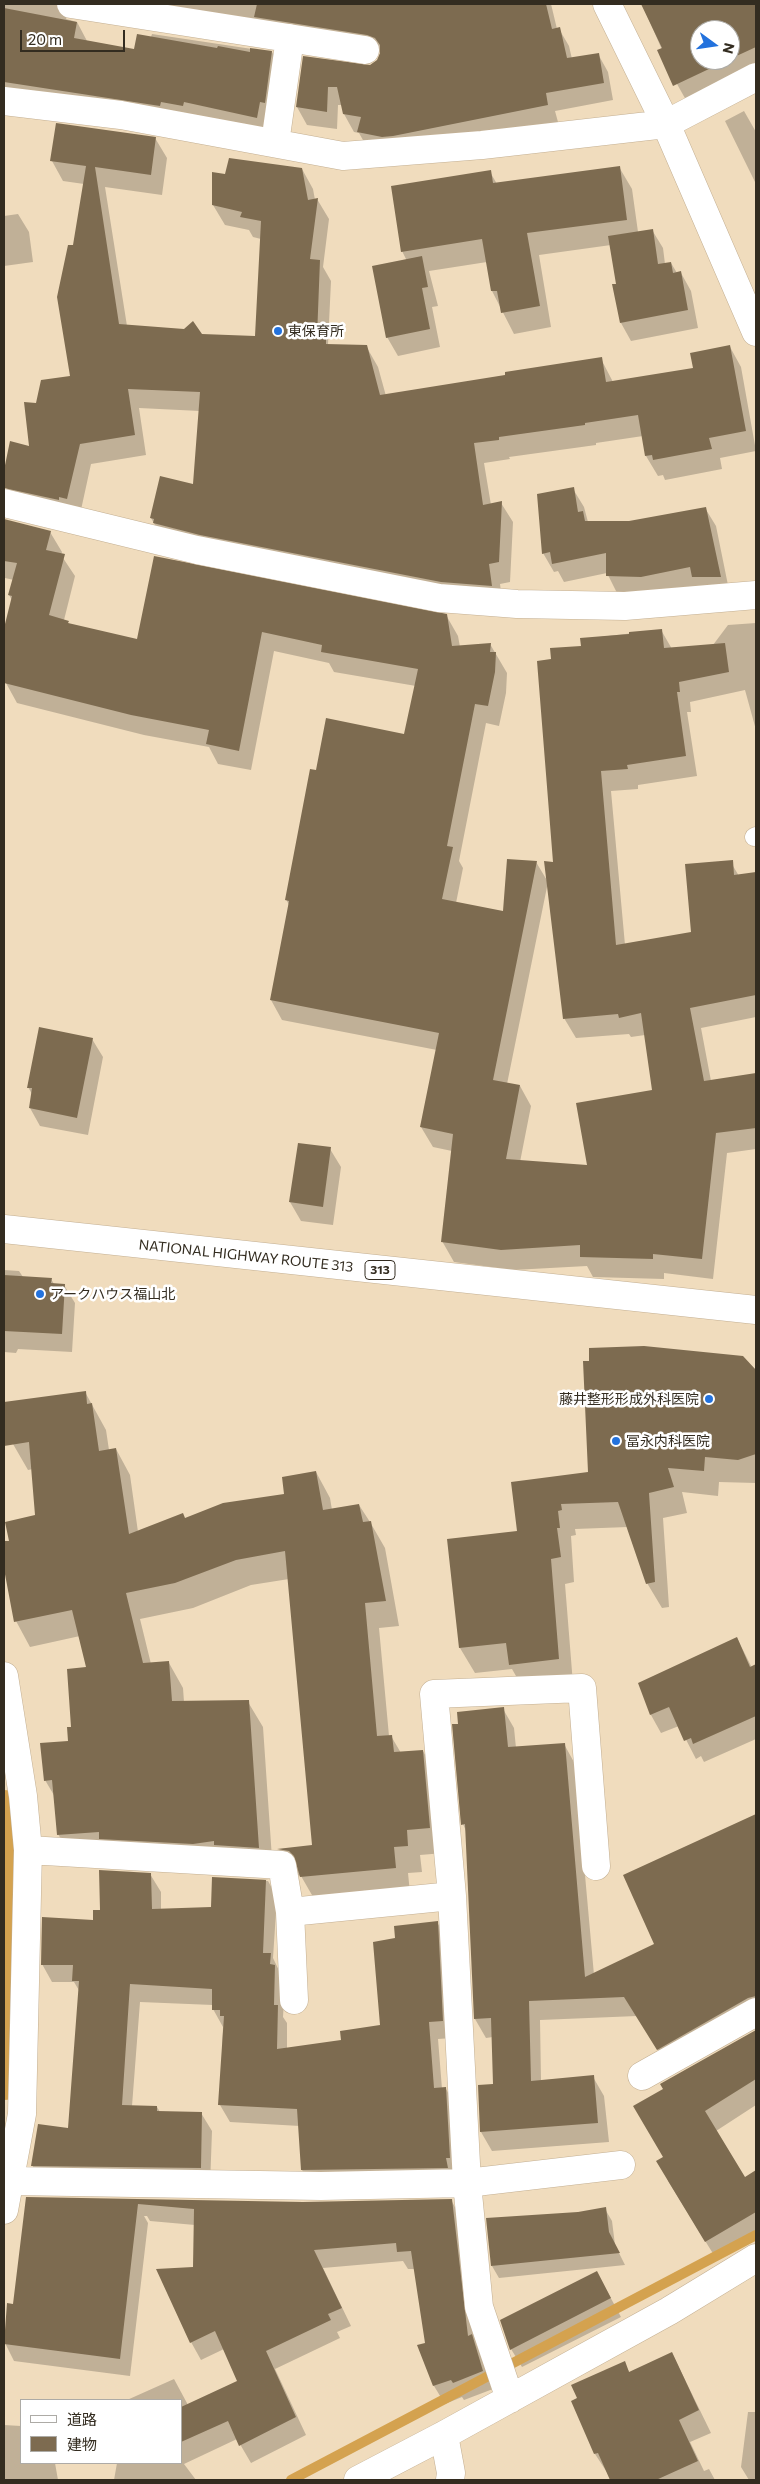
<!DOCTYPE html>
<html>
<head>
<meta charset="utf-8">
<style>
  body { margin:0 }
  #map { position:relative; width:760px; height:2484px; overflow:hidden; background:#f0dcbd; font-family:Commissioner,"Noto Sans JP",sans-serif }
  canvas { display:block }
  .frame { position:absolute; inset:0; border:5px solid #332c20; pointer-events:none }
  .legend { position:absolute; left:20px; top:2399px; width:162px; height:65px; box-sizing:border-box; background:#fff; border:1px solid #adaba6; margin:0; padding:6px 9px; list-style:none; font-size:15px; color:#332c20 }
  .legend li { display:flex; align-items:center; gap:10px; height:25px }
  .legend b { width:25px; border:1px solid #adaba6 }
  .north { position:absolute; left:690px; top:20px; width:50px; height:50px; box-sizing:border-box; background:#fff; border:1px solid #adaba6; border-radius:50%; rotate:104deg; font-size:14px; font-weight:700; line-height:20px; text-align:center; color:#332c20 }
  .north::after { content:''; display:block; margin:auto; width:18px; height:22px; background:#2372dd; clip-path:polygon(50% 0,100% 100%,50% 72%,0 100%) }
  .scale { position:absolute; left:20px; top:30px; width:105px; height:22px; box-sizing:border-box; border:2px solid #332c20; border-top:0; padding-left:6px; font-size:15px; line-height:18px; white-space:nowrap; color:#332c20; -webkit-text-stroke:4px #fff; paint-order:stroke }
</style>
</head>
<body>
<div id="map">
<canvas width="760" height="2484"></canvas>
<div class="frame"></div>
<ul class="legend">
<li><b style="height:6px;background:#fff"></b>道路</li>
<li><b style="height:14px;background:#7d6b50"></b>建物</li>
</ul>
<div class="north">N</div>
<div class="scale">20 m</div>
</div>
<script>
const ctx = document.querySelector('canvas').getContext('2d');
ctx.lineJoin = 'round';
function fillPath(path, color) { ctx.fillStyle = color; ctx.fill(path, 'evenodd'); }
const toPath = rows => new Path2D(rows.map(r => 'M' + r).join(''));
function trace(path, color, width, dash) { ctx.strokeStyle = color; ctx.lineWidth = width; ctx.lineCap = dash ? 'butt' : 'round'; ctx.setLineDash(dash || []); ctx.stroke(path); }
function drawText(font, color, halo, rows, align = 'center') {
  ctx.font = font + ' Commissioner,"Noto Sans JP",sans-serif'; ctx.lineWidth = 5; ctx.setLineDash([]); ctx.textBaseline = 'middle'; ctx.strokeStyle = halo; ctx.fillStyle = color; for (const [text, x, y, turn = 0] of rows) {
    ctx.save(); ctx.translate(x, y); ctx.rotate((+turn || 0) * Math.PI / 180); ctx.textAlign = isNaN(turn) ? turn : align; if (halo) ctx.strokeText(text, 0, 0); ctx.fillText(text, 0, 0); ctx.restore();
  }
}
fillPath(toPath([
  [4,4,93,4,69,12,66,19,77,22,87,41,135,50,151,37,152,34,272,52,282,70,266,135,4,97],
  [159,4,551,4,557,29,559,29,569,46,572,59,598,54,608,72,613,100,555,111,558,122,404,154,368,149,359,133,354,132,344,114,342,105,338,105,337,129,307,125,297,107,304,58,370,66,378,61,382,53,168,19],
  [642,4,714,4,724,24,756,9,756,69,686,100,677,84],
  [700,30,730,30,730,60,700,60],
  [744,111,756,132,756,184,725,121],
  [155,138,167,158,162,195,105,187,127,326,202,335,257,337,261,239,253,237,249,230,225,225,213,205,226,175,302,169,313,189,315,200,317,199,329,219,323,267,331,281,328,344,329,346,366,346,378,367,386,396,601,359,613,382,694,369,730,347,741,367,756,451,720,458,722,469,665,480,663,475,658,476,646,456,643,436,596,443,596,445,509,457,510,459,484,463,491,505,501,503,513,522,510,582,500,584,503,606,165,543,151,518,194,486,200,411,139,408,146,455,91,464,79,519,16,504,5,484,31,448,37,404,71,377,74,246,84,184,63,181,52,161],
  [619,167,632,189,638,232,652,230,663,248,665,264,671,263,677,273,681,273,691,291,698,328,631,341,621,323,614,285,617,285,611,245,539,255,551,327,514,334,492,291,487,262,429,271,438,306,432,307,440,347,398,356,387,337,407,261,402,251,490,172,497,184],
  [18,214,29,232,33,262,4,266,4,216],
  [573,489,584,507,588,522,629,522,705,508,716,526,730,595,704,595,699,586,652,595,618,595,607,573,564,582,558,571,554,572,543,553],
  [4,520,50,532,62,552,61,555,75,576,64,620,70,625,138,641,446,615,458,636,460,647,490,644,507,673,506,693,499,726,486,723,459,861,463,868,456,903,504,912,536,862,548,882,507,1084,520,1086,531,1106,520,1162,588,1167,654,1091,645,1035,631,1037,629,1034,576,1038,564,1018,554,863,553,660,582,647,581,639,661,630,672,649,713,645,728,625,756,623,756,730,745,690,690,702,691,712,687,712,697,776,638,785,638,789,611,791,625,945,692,933,733,866,739,876,756,873,756,1017,701,1028,711,1081,756,1074,756,1149,727,1153,713,1279,664,1273,664,1279,593,1277,587,1266,513,1270,454,1262,442,1241,452,1151,433,1147,421,1127,437,1050,282,1020,271,1000,289,905,286,899,317,771,405,735,416,686,334,672,329,663,274,651,251,770,218,764,209,747,144,735,17,703,6,683,8,671,4,663,4,633,12,600,9,595,14,580,5,578,4,575],
  [92,1039,103,1057,88,1135,40,1126,30,1108,32,1094,28,1087],
  [330,1149,341,1167,333,1225,301,1221,290,1202],
  [4,1270,19,1271,23,1277,51,1279,54,1284,64,1285,75,1303,72,1352,18,1349,16,1353,4,1352],
  [743,1357,756,1372,756,1483,719,1482,718,1496,682,1492,687,1513,663,1518,669,1607,662,1608,647,1583,628,1527,575,1529,576,1535,571,1536,574,1582,565,1584,573,1684,524,1690,512,1669,475,1673,460,1648,448,1540,519,1532,589,1473],
  [85,1392,106,1430,109,1450,116,1449,130,1475,138,1532,286,1495,316,1472,330,1498,332,1510,359,1505,370,1522,385,1548,399,1626,379,1628,389,1736,391,1736,401,1753,423,1751,437,1777,444,1853,420,1855,422,1872,408,1873,410,1893,316,1902,301,1876,293,1874,279,1850,314,1846,289,1579,251,1585,193,1608,140,1619,151,1664,169,1663,183,1688,184,1702,248,1702,263,1727,273,1873,73,1860,58,1834,55,1797,45,1780,70,1742,87,1668,80,1636,30,1647,16,1621,4,1563,4,1552,8,1551,11,1542,37,1516,33,1469,28,1470,13,1444,4,1403],
  [737,1638,752,1668,756,1666,756,1739,704,1762,701,1756,696,1759,679,1726,661,1733,651,1715,640,1683],
  [503,1709,514,1728,516,1748,564,1744,575,1764,594,1975,656,1944,625,1876,756,1815,756,2019,669,2068,637,2016,540,2020,541,2081,593,2077,604,2096,609,2142,492,2151,481,2132,494,2086,493,2037,486,2038,475,2019,466,1831,463,1824,460,1725],
  [150,1874,161,1892,161,1910,212,1908,214,1878,268,1881,277,1897,273,1958,285,1983,283,2017,287,2023,287,2049,343,2042,381,2026,397,1940,437,1922,447,1940,452,2038,438,2039,442,2089,446,2089,456,2106,459,2175,313,2187,302,2170,300,2126,230,2122,220,2105,223,2027,213,2009,213,2005,140,2002,132,2106,157,2107,160,2112,201,2113,212,2131,210,2186,42,2183,32,2165,70,2129,80,1992,74,1982,52,1982,42,1964,95,1921,101,1911],
  [756,2031,756,2105,716,2131,744,2178,755,2172,756,2174,756,2238,717,2260,668,2181,664,2158,664,2090,661,2084],
  [27,2198,303,2203,451,2200,461,2218,476,2344,481,2354,493,2389,464,2400,462,2397,445,2404,434,2386,418,2346,426,2344,415,2269,408,2269,403,2261,323,2268,351,2326,337,2332,340,2338,275,2369,306,2435,251,2463,237,2439,184,2464,196,2480,114,2480,117,2463,181,2463,181,2400,127,2400,174,2379,188,2405,238,2382,224,2349,201,2360,191,2342,195,2225,150,2221,147,2216,144,2216,148,2223,130,2376,14,2361,4,2341,9,2304,14,2305],
  [605,2209,612,2221,615,2245,625,2265,499,2278,492,2266,578,2214],
  [607,2291,621,2317,522,2367,511,2349],
  [672,2353,711,2433,690,2442,704,2471,709,2469,715,2480,612,2480,595,2454,624,2363,630,2373],
  [748,2412,756,2412,756,2480,749,2480,741,2467],
  [4,2425,21,2426,21,2463,55,2463,58,2480,4,2480]
]), '#0003');
trace(toPath([
  [291,2480,756,2235]
]), '#d4a24f', 10);
trace(toPath([
  [4,1809,7,1855,4,2081]
]), '#d4a24f', 38);
fillPath(toPath([
  [257,4,546,4,552,29,560,27,567,58,599,53,604,83,546,93,548,105,393,136,382,137,357,132,361,117,343,114,337,87,328,87,327,112,296,107,303,56,370,65,377,60,380,53,380,45,375,38,367,35,254,17],
  [641,4,756,4,756,47,730,59,730,30,700,30,700,60,728,60,673,86,657,50,662,48],
  [4,8,77,22,74,38,134,49,137,34,217,48,218,46,250,52,250,48,272,51,265,103,260,102,257,118,184,102,183,106,161,102,160,106,4,82],
  [56,123,156,137,151,175,95,167,119,324,184,329,193,321,202,334,255,336,261,221,240,217,242,212,212,205,212,172,225,174,229,158,302,168,308,200,318,198,310,259,320,260,317,337,326,337,326,344,367,345,380,395,505,375,505,372,602,357,606,382,693,368,690,353,730,345,746,431,709,438,712,449,653,460,652,455,645,456,638,415,585,423,585,425,499,437,499,440,474,443,483,505,502,501,499,562,489,564,492,586,441,582,200,535,153,523,154,519,150,518,160,476,193,484,200,392,128,389,135,435,80,444,67,499,59,497,59,500,4,488,4,470,10,441,29,446,24,402,36,403,41,380,70,376,57,297,68,245,73,245,86,166,50,161],
  [620,166,627,220,527,233,540,306,501,313,497,291,491,291,482,239,401,252,391,186,491,170,493,183],
  [653,229,658,264,671,262,673,273,681,271,688,310,620,323,612,284,616,284,608,236],
  [422,256,428,287,422,288,430,329,386,338,372,266],
  [574,487,578,512,583,511,585,521,629,521,706,507,721,577,692,577,690,567,641,577,606,576,606,553,552,564,550,552,542,554,537,494],
  [4,519,51,531,46,550,65,554,49,615,69,621,68,623,137,639,154,556,447,614,452,646,491,643,490,652,496,652,495,672,488,706,475,704,447,846,453,847,442,899,503,911,507,859,537,861,493,1080,520,1085,506,1159,587,1165,576,1103,652,1090,641,1013,619,1018,618,1014,563,1019,544,861,553,862,537,661,551,659,550,648,581,646,580,638,629,634,629,632,662,629,664,648,725,643,729,672,679,682,680,692,677,692,686,756,627,765,628,769,601,771,616,945,691,932,685,864,733,860,734,875,756,872,756,995,690,1008,704,1081,756,1073,756,1128,716,1133,702,1259,653,1254,653,1259,580,1257,580,1245,501,1250,441,1242,453,1134,420,1127,439,1033,270,1000,289,901,285,900,310,769,316,770,326,718,404,734,418,669,321,652,322,645,262,632,239,751,206,744,209,730,131,715,4,683,4,628,12,596,8,595,17,563,4,561],
  [39,1027,93,1038,77,1118,29,1108,32,1088,27,1088],
  [298,1143,331,1147,323,1207,289,1202],
  [4,1275,52,1278,51,1283,65,1284,62,1334,4,1331],
  [644,1346,743,1356,756,1370,756,1454,738,1460,705,1457,704,1471,668,1468,674,1487,649,1493,655,1582,646,1584,618,1502,561,1504,562,1510,558,1511,560,1528,557,1528,561,1557,551,1559,559,1659,509,1665,506,1643,459,1648,447,1539,517,1531,511,1482,588,1472,583,1361,589,1361,589,1348],
  [86,1391,87,1404,92,1403,99,1451,116,1448,129,1534,183,1513,185,1518,223,1503,284,1494,282,1477,316,1471,323,1510,359,1504,363,1522,371,1521,386,1601,365,1603,377,1736,392,1735,394,1752,423,1750,430,1828,407,1830,408,1846,394,1847,396,1868,300,1877,294,1856,289,1851,277,1849,312,1845,285,1551,236,1560,175,1583,126,1593,143,1663,169,1661,172,1701,249,1700,259,1848,214,1845,214,1841,193,1844,99,1839,99,1832,57,1835,52,1780,44,1781,40,1743,68,1741,67,1727,71,1727,67,1669,86,1667,72,1610,14,1622,4,1569,4,1541,9,1541,5,1522,35,1515,29,1442,4,1446,4,1402],
  [737,1637,750,1667,756,1664,756,1716,693,1744,691,1738,684,1741,669,1707,650,1715,638,1683],
  [504,1707,508,1747,565,1743,585,1977,654,1944,623,1875,756,1814,756,1996,748,1998,657,2050,624,1997,529,2001,531,2081,594,2075,598,2123,480,2132,478,2085,493,2084,491,2018,474,2019,465,1824,461,1825,452,1724,458,1724,457,1712],
  [99,1870,151,1873,152,1909,211,1907,212,1877,269,1880,266,1880,263,1953,271,1953,270,1964,275,1965,274,2005,278,2005,277,2049,341,2040,340,2031,380,2025,373,1942,395,1938,394,1926,438,1921,443,2021,429,2022,434,2088,446,2087,450,2158,446,2158,448,2168,301,2170,297,2109,218,2105,224,2016,220,2016,220,2010,212,2010,212,1989,130,1984,122,2105,157,2106,157,2111,202,2112,201,2168,31,2166,38,2124,68,2128,79,1981,72,1981,73,1965,41,1965,42,1917,93,1920,93,1910,100,1910],
  [756,2030,756,2079,705,2111,745,2177,756,2170,756,2212,705,2242,656,2161,663,2157,633,2106,663,2089,660,2084],
  [26,2197,303,2202,452,2199,468,2336,472,2334,483,2371,453,2383,451,2380,433,2386,417,2345,425,2343,411,2251,397,2252,396,2243,314,2250,342,2308,328,2314,331,2320,266,2351,296,2417,239,2446,228,2421,181,2442,181,2407,237,2381,215,2331,190,2343,156,2269,193,2267,194,2209,138,2204,120,2359,4,2344,7,2303,13,2304],
  [606,2207,609,2232,620,2253,491,2266,486,2218,578,2212],
  [597,2271,611,2298,510,2350,500,2320],
  [672,2352,699,2410,679,2420,698,2461,656,2480,610,2480,598,2453,594,2454,571,2401,577,2398,571,2385,625,2361,629,2372]
]), '#7d6b50');
const service = toPath([
  [754,837,756,836]
]);
const minor = toPath([
  [71,4,365,50],
  [607,4,666,124,756,332],
  [4,101,121,115,343,156,482,145,666,124,756,77],
  [275,143,290,38],
  [4,503,197,550,439,598,517,604,625,606,756,595],
  [4,1676,23,1796,28,1850,22,2114,4,2210],
  [28,1850,282,1865,290,1912,294,2000],
  [290,1912,452,1896],
  [642,2076,756,2012],
  [11,2181,321,2186,467,2183,621,2165],
  [510,2399,479,2307,467,2183,452,1896,434,1694,582,1688,596,1866],
  [444,2435,451,2473,450,2480],
  [358,2480,444,2435,669,2311,756,2258]
]);
const trunk = toPath([
  [4,1229,756,1310]
]);
trace(service, '#c3af92', 19);
trace(minor, '#c3af92', 29);
trace(trunk, '#c3af92', 29);
trace(service, '#fff', 18);
trace(minor, '#fff', 28);
trace(trunk, '#fff', 28);
for (const [x, y, r, color] of [
  [278,331,5,"#2372dd"],
  [40,1294,5,"#2372dd"],
  [709,1399,5,"#2372dd"],
  [616,1441,5,"#2372dd"]
]) { const dot = new Path2D(); dot.arc(x, y, r, 0, 2 * Math.PI); ctx.fillStyle = color; ctx.fill(dot); trace(dot, '#fff', 2); }
for (const [x, y, w] of [
  [380,1270,30]
]) { const box = new Path2D(); box.roundRect(x - w / 2, y - 9.5, w, 19, 4); ctx.fillStyle = '#fff'; ctx.fill(box); trace(box, '#332c20', 1); }
drawText('bold 12px', '#332c20', null, [
  ["313",380,1270]
]);
drawText('14px', '#332c20', '#fff', [
  ["東保育所",288,331],
  ["アークハウス福山北",50,1294],
  ["藤井整形形成外科医院",699,1399,"right"],
  ["冨永内科医院",626,1441]
], 'left');
drawText('14px', '#332c20', '#fff', [
  ["NATIONAL HIGHWAY ROUTE 313",246,1256,6]
]);
</script>
</body>
</html>
